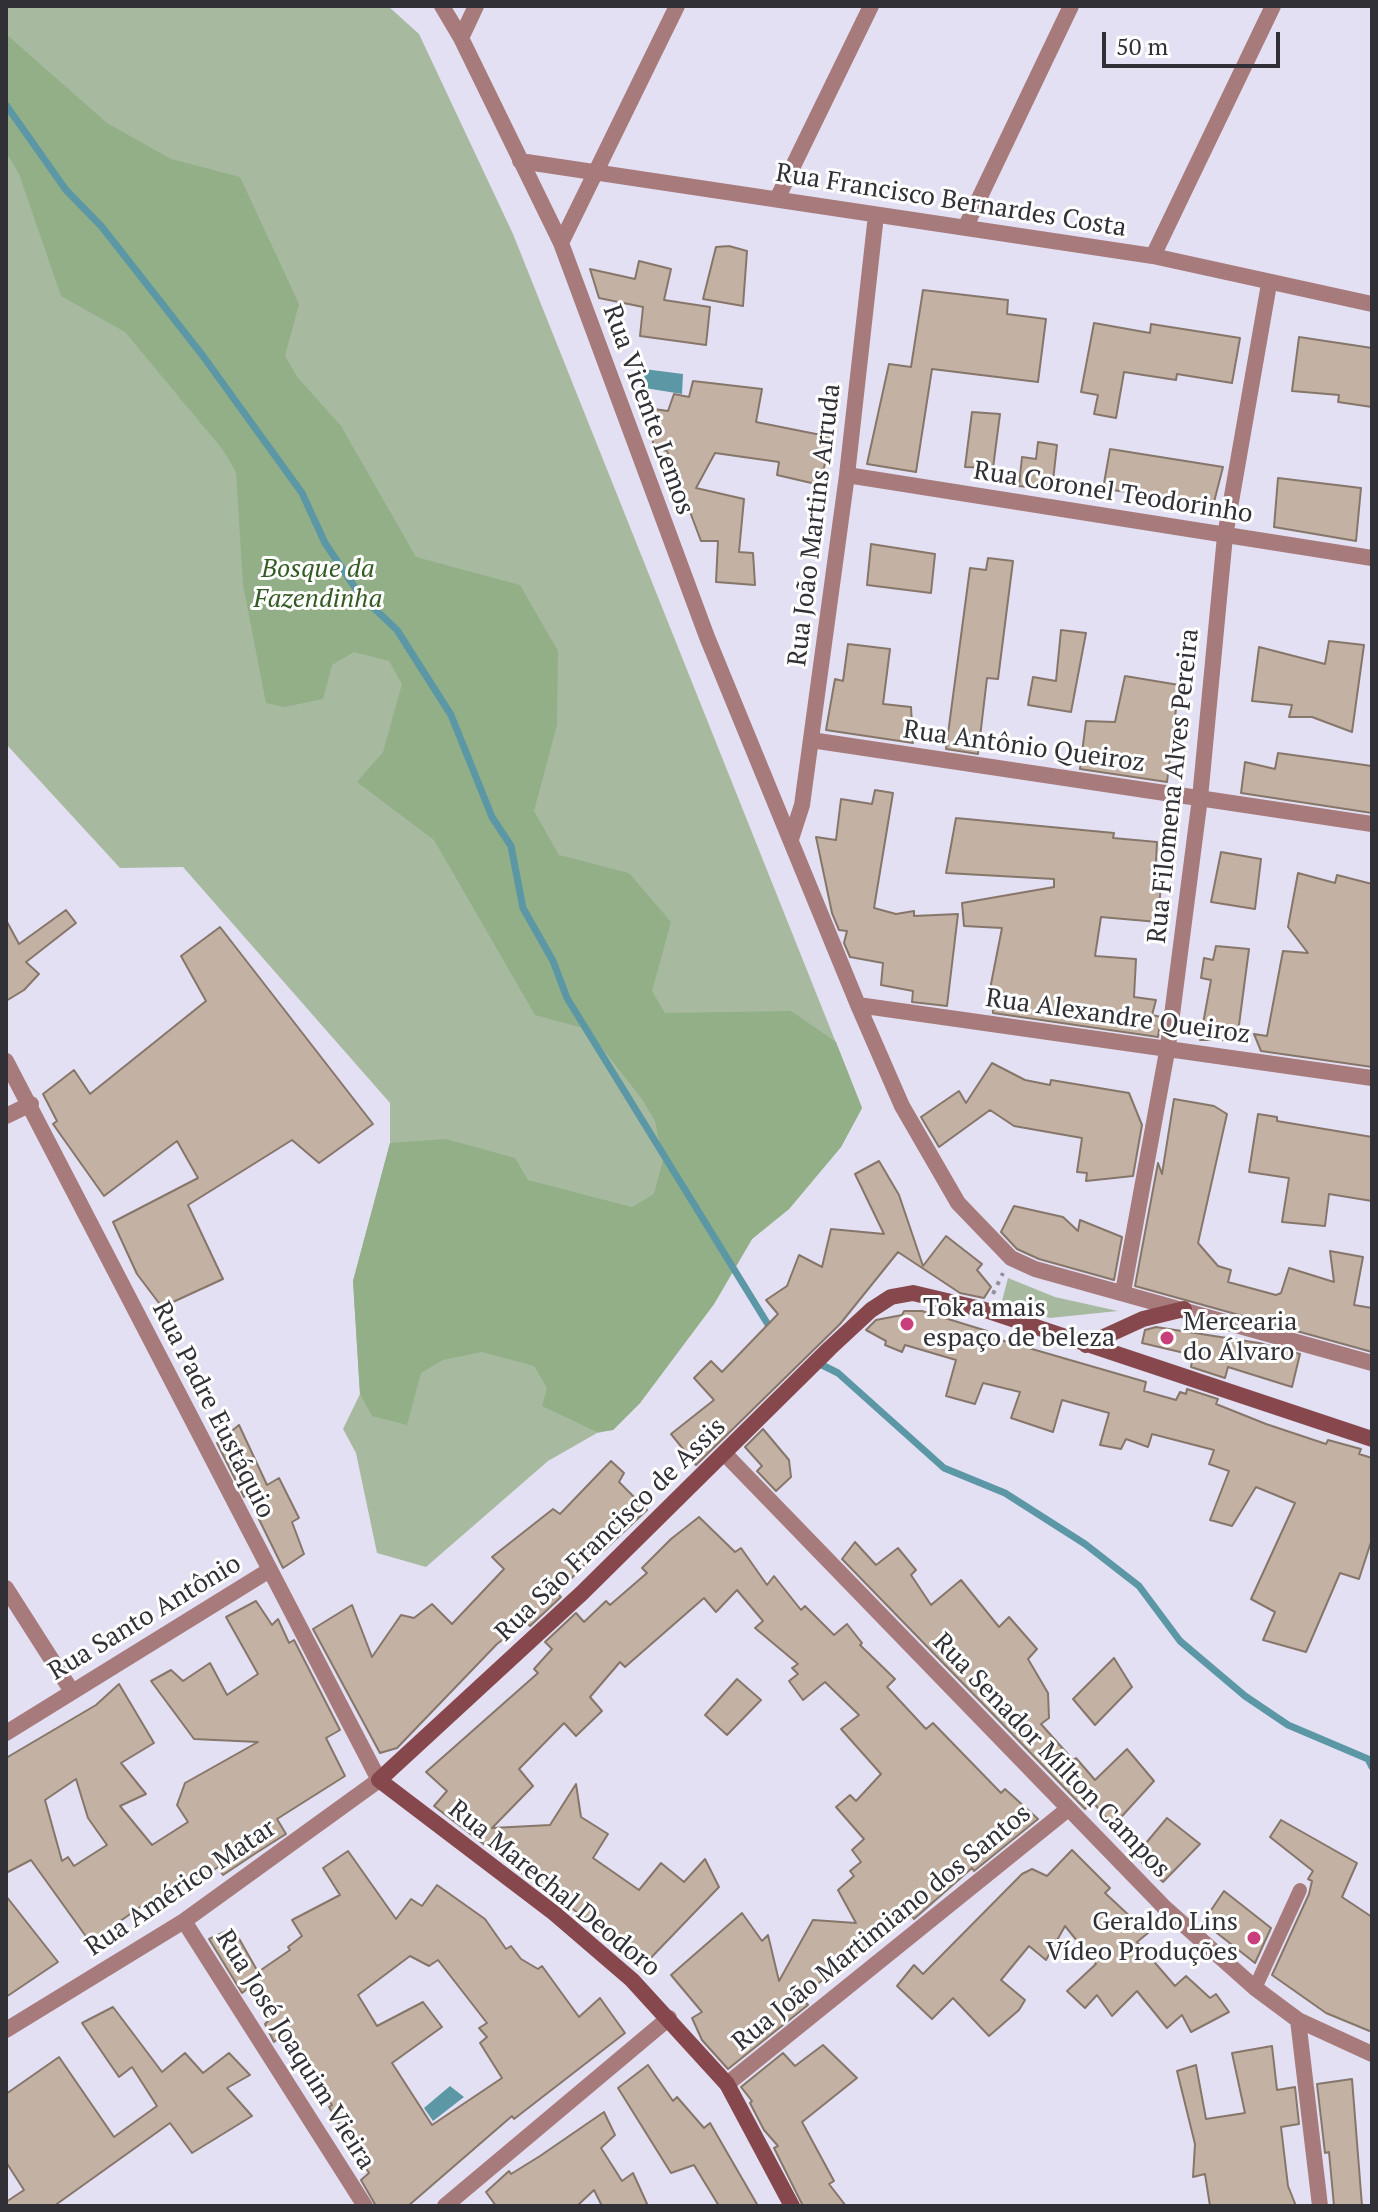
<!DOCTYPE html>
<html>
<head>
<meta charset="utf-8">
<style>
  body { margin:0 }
  #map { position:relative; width:1378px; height:2212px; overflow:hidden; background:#e4e0f4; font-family:"PT Serif",serif }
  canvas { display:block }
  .frame { position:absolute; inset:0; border:8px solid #313037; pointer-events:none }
  .scale { position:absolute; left:1102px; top:32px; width:178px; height:36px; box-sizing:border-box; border:4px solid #313037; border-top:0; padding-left:10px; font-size:24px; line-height:28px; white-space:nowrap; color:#313037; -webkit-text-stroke:6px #fff; paint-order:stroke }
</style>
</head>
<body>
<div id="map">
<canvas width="1378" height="2212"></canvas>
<div class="frame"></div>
<div class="scale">50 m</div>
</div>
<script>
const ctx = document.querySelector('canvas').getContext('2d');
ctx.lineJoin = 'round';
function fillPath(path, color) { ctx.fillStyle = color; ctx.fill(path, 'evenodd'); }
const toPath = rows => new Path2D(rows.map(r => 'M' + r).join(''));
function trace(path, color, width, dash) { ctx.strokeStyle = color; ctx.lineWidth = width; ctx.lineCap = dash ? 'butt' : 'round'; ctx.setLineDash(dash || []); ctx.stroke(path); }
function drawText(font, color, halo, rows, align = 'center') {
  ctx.font = font + ' "PT Serif",serif'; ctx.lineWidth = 6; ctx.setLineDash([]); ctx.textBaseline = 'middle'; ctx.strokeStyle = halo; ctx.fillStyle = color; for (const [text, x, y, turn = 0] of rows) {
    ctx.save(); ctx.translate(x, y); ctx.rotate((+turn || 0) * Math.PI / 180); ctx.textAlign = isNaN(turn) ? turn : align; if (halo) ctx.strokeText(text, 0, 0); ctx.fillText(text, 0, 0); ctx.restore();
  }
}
fillPath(toPath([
  [6,6,388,6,419,34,513,234,862,1108,841,1147,789,1209,752,1239,714,1304,640,1403,613,1430,597,1433,548,1461,426,1567,377,1553,356,1453,343,1429,360,1394,353,1281,390,1143,390,1103,183,867,120,868,6,744],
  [1008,1278,1055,1297,1118,1311,1050,1318,1002,1301]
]), '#a7baa0');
fillPath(toPath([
  [6,34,107,123,171,159,240,177,299,304,285,356,298,378,341,426,416,557,520,585,558,651,557,725,534,811,559,855,629,873,671,922,652,991,665,1013,791,1011,836,1042,862,1108,841,1147,789,1209,752,1239,714,1304,640,1403,613,1430,597,1432,542,1406,547,1388,534,1366,482,1352,443,1360,421,1373,407,1425,372,1416,360,1394,353,1281,390,1143,446,1139,515,1158,528,1180,632,1207,654,1194,663,1160,655,1121,642,1099,587,1029,535,1015,434,840,357,782,383,752,402,684,389,661,354,652,332,665,323,699,284,707,266,703,243,585,236,472,223,450,125,332,61,296,19,174,6,152]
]), '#92af88');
fillPath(toPath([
  [644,369,683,374,682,394,645,388],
  [450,2086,464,2097,433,2121,424,2108]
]), '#5c97a6');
trace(toPath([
  [6,105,66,190,102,227,203,356,302,493,325,543,360,595,397,630,451,715,492,817,511,846,523,908,553,961,567,998,772,1331],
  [818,1363,838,1373,944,1468,1005,1493,1085,1544,1139,1586,1180,1641,1245,1696,1288,1725,1368,1759,1372,1767]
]), '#5c97a6', 7);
const building = toPath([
  [729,246,747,251,743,306,703,299,716,247,729,246],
  [639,261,671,269,664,300,710,307,706,345,640,336,643,307,599,298,590,269,635,279,639,261],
  [923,290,1008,300,1007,314,1046,319,1038,382,932,369,916,472,867,464,889,364,911,367,923,290],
  [1094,323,1150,333,1151,324,1240,338,1232,383,1177,374,1176,380,1124,372,1116,418,1094,414,1098,395,1081,392,1094,323],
  [1299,337,1372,348,1372,407,1338,402,1339,395,1292,391,1299,337],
  [693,381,762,389,756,422,831,437,820,485,777,475,779,462,715,453,696,488,744,499,739,552,753,553,755,585,716,582,718,541,701,541,667,451,654,448,647,408,668,411,674,394,689,397,693,381],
  [972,412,1000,414,993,468,965,467,972,412],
  [1038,442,1057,445,1052,490,1019,486,1022,457,1036,459,1038,442],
  [1110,449,1223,467,1214,502,1170,501,1170,497,1103,489,1110,449],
  [1278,478,1361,488,1356,541,1274,527,1278,478],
  [871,544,935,554,931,593,867,585,871,544],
  [988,558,1013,561,998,679,987,678,978,754,946,749,970,568,986,570,988,558],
  [1061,630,1086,633,1071,712,1028,705,1033,677,1056,681,1061,630],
  [1329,641,1364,645,1352,732,1312,717,1289,717,1292,705,1252,701,1259,647,1325,664,1329,641],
  [848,644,890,649,883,704,911,707,913,743,826,730,835,679,843,681,848,644],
  [1125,676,1179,685,1167,782,1080,769,1086,721,1115,722,1125,676],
  [1278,753,1372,766,1372,813,1241,793,1245,762,1275,769,1278,753],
  [875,790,893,793,874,908,896,914,914,911,914,916,958,914,947,1006,912,1002,913,991,881,985,883,963,850,957,844,943,847,931,839,930,832,913,816,837,836,840,841,799,872,804,875,790],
  [956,818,1114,833,1113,838,1157,842,1155,883,1161,883,1158,922,1101,917,1095,956,1136,959,1134,997,1156,1000,1152,1015,1161,1017,1158,1037,993,1013,991,984,1002,928,964,926,962,903,1054,887,1054,879,946,873,956,818],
  [1221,852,1261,859,1255,909,1211,902,1221,852],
  [1298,873,1335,883,1337,875,1372,884,1372,1067,1261,1051,1254,1034,1267,1036,1283,951,1308,953,1288,927,1298,873],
  [66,910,76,923,26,962,39,974,24,990,6,1001,6,920,19,944,66,910],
  [220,927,373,1124,319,1163,292,1140,188,1205,223,1279,162,1307,137,1274,113,1222,198,1178,177,1141,104,1196,53,1124,57,1121,43,1094,74,1070,90,1094,206,1001,181,956,220,927],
  [1216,946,1249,949,1237,1040,1200,1040,1211,980,1201,978,1204,958,1213,960,1216,946],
  [992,1063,1025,1080,1050,1085,1051,1080,1129,1093,1142,1125,1133,1176,1086,1181,1087,1173,1077,1172,1082,1138,1014,1126,990,1110,939,1147,921,1117,959,1091,966,1103,992,1063],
  [1174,1099,1214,1106,1227,1114,1198,1243,1218,1266,1231,1270,1228,1282,1276,1295,1281,1293,1289,1268,1334,1282,1330,1251,1363,1257,1354,1305,1372,1308,1372,1352,1135,1286,1158,1163,1162,1174,1174,1099],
  [1258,1114,1277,1117,1277,1121,1372,1137,1372,1201,1329,1194,1325,1226,1282,1222,1289,1178,1249,1172,1258,1114],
  [879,1161,899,1195,923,1266,946,1236,982,1264,977,1270,991,1287,984,1298,960,1293,898,1252,840,1324,696,1465,671,1434,714,1400,694,1378,711,1361,722,1372,778,1314,766,1300,787,1286,799,1255,822,1267,831,1229,884,1234,855,1174,879,1161],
  [1014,1206,1063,1217,1078,1231,1080,1220,1122,1237,1114,1280,1039,1259,1017,1249,1001,1232,1014,1206],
  [904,1311,922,1311,987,1331,987,1336,1146,1382,1144,1391,1176,1400,1180,1392,1186,1394,1187,1389,1218,1399,1216,1404,1266,1424,1326,1444,1328,1440,1361,1449,1359,1454,1372,1458,1372,1539,1359,1579,1340,1573,1306,1652,1263,1640,1275,1612,1251,1599,1295,1503,1256,1487,1232,1526,1210,1520,1229,1471,1209,1464,1214,1450,1152,1434,1148,1447,1126,1439,1121,1449,1100,1445,1109,1413,1062,1400,1053,1432,1011,1418,1020,1392,983,1383,975,1404,946,1396,956,1360,905,1345,902,1352,885,1345,886,1341,866,1330,876,1320,902,1315,904,1311],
  [1156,1327,1259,1343,1300,1354,1292,1387,1228,1367,1225,1378,1191,1367,1193,1355,1142,1343,1145,1330,1156,1327],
  [239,1425,267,1485,279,1478,299,1518,292,1522,304,1554,283,1568,247,1495,244,1497,217,1443,239,1425],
  [763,1429,789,1460,791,1477,776,1491,757,1471,762,1466,745,1447,763,1429],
  [611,1461,624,1473,619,1482,647,1510,601,1553,599,1550,557,1593,561,1597,530,1626,526,1622,497,1644,397,1748,380,1753,313,1629,352,1605,372,1657,401,1615,414,1618,432,1604,452,1624,504,1569,492,1557,553,1509,560,1514,611,1461],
  [699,1517,735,1552,741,1548,767,1585,774,1576,801,1610,805,1606,834,1635,847,1624,862,1643,860,1645,895,1679,887,1687,926,1729,933,1723,1001,1793,1005,1789,1038,1819,974,1871,972,1868,914,1919,912,1916,893,1928,865,1953,862,1949,801,1997,808,2005,728,2069,702,2040,692,2018,702,2012,671,1975,742,1913,762,1941,768,1935,779,1981,813,1920,856,1923,838,1890,854,1876,850,1871,861,1862,852,1850,864,1839,836,1807,850,1795,856,1801,881,1774,841,1729,859,1715,825,1682,803,1700,789,1681,798,1674,792,1668,798,1664,755,1628,763,1621,737,1590,716,1612,704,1598,625,1667,620,1662,590,1697,602,1711,576,1736,564,1723,519,1769,533,1786,492,1828,550,1825,576,1784,581,1817,608,1834,593,1858,639,1890,661,1863,684,1882,705,1859,719,1887,643,1966,595,1931,598,1927,520,1872,434,1806,447,1791,426,1772,538,1673,534,1669,552,1649,545,1642,576,1613,584,1622,606,1601,610,1605,647,1573,642,1568,671,1539,699,1517],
  [855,1542,876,1565,898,1548,916,1570,911,1575,931,1605,961,1580,999,1627,1009,1617,1037,1649,1028,1659,1048,1693,1049,1718,1041,1724,1073,1760,1076,1758,1095,1780,1127,1749,1154,1781,1113,1826,1092,1801,1085,1809,842,1559,855,1542],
  [256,1601,272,1625,278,1619,289,1643,294,1640,340,1730,326,1738,345,1776,277,1819,286,1834,256,1853,223,1875,218,1867,192,1886,187,1879,153,1906,149,1901,90,1942,31,1860,6,1873,6,1758,96,1705,119,1684,154,1743,121,1763,146,1794,120,1806,152,1845,188,1822,177,1805,185,1783,258,1742,194,1739,151,1681,171,1670,183,1681,210,1663,227,1695,258,1674,226,1617,256,1601],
  [76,1779,88,1818,107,1845,74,1866,68,1857,62,1861,45,1800,76,1779],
  [1114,1658,1132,1687,1095,1725,1073,1699,1114,1658],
  [737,1679,761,1700,727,1735,705,1715,737,1679],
  [1167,1818,1200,1844,1163,1882,1142,1863,1148,1856,1141,1849,1167,1818],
  [1281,1820,1357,1863,1342,1897,1372,1917,1372,2032,1326,2013,1272,1975,1309,1894,1312,1881,1308,1879,1313,1871,1270,1837,1281,1820],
  [1072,1850,1110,1888,1105,1893,1148,1933,1137,1942,1175,1986,1186,1976,1210,1998,1216,1994,1229,2012,1191,2032,1182,2015,1167,2028,1137,1991,1112,2016,1097,1995,1085,2008,1067,1991,1096,1964,1065,1926,1046,1960,1029,1946,1001,1980,1025,2000,1019,2010,989,2036,953,1998,932,2019,897,1986,914,1965,923,1974,1022,1874,1032,1869,1047,1876,1072,1850],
  [348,1851,396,1919,411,1899,422,1906,437,1885,485,1919,506,1949,511,1946,521,1959,538,1969,542,1966,579,2017,600,1998,625,2033,514,2119,512,2116,408,2206,376,2206,361,2180,369,2173,329,2107,332,2105,294,2052,291,2058,279,2038,274,2042,265,2024,273,2016,251,1986,242,1993,209,1939,233,1928,258,1972,290,1950,288,1947,302,1936,292,1920,340,1895,323,1868,348,1851],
  [410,1956,429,1966,438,1960,487,2023,479,2028,487,2037,480,2043,502,2078,432,2125,392,2063,442,2027,423,2002,377,2026,358,1995,410,1956],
  [1224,1891,1271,1928,1255,1963,1203,1922,1224,1891],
  [6,1896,58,1962,6,1997,6,1896],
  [113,2007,162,2072,185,2053,203,2073,229,2053,250,2075,227,2088,252,2116,192,2153,170,2123,54,2206,6,2206,6,2202,24,2190,6,2162,6,2094,59,2057,114,2137,157,2106,132,2067,119,2077,82,2023,113,2007],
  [823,2045,857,2078,802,2122,834,2181,829,2184,846,2206,803,2206,774,2148,778,2146,764,2130,750,2103,752,2101,741,2087,783,2053,795,2066,823,2045],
  [1272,2046,1277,2090,1295,2087,1299,2124,1281,2127,1288,2186,1296,2206,1210,2206,1205,2174,1193,2177,1195,2144,1177,2071,1196,2065,1206,2119,1245,2113,1232,2053,1272,2046],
  [648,2065,673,2101,677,2097,704,2128,710,2123,758,2206,719,2206,694,2165,671,2173,618,2088,648,2065],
  [1352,2079,1362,2206,1334,2206,1329,2152,1325,2153,1317,2084,1352,2079],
  [604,2112,615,2135,601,2148,622,2181,633,2173,648,2206,602,2206,594,2190,577,2206,496,2206,486,2192,509,2171,511,2174,540,2156,604,2112]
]);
fillPath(building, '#c3b1a4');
trace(building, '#86766a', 2);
trace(toPath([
  [993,1294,1003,1273]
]), '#928f9d', 4, [4, 6]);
trace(toPath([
  [1255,1988,1300,1890]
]), '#a77b7c', 14);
trace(toPath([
  [442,6,461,38,561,243,707,637,858,1005,902,1106,958,1203,1011,1258,1035,1269,1372,1363],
  [461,38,476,6],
  [520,161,1153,256,1372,304],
  [777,199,871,6],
  [965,228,1071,6],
  [561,243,677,6],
  [1153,256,1273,6],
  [847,475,1372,558],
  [811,740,1372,824],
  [791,839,802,805,847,475,876,215],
  [858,1005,1372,1078],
  [6,1061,379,1780,184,1921,6,2030],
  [6,1116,31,1104],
  [1123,1292,1168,1046,1200,798,1225,536,1269,284],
  [725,1454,1165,1908,1255,1988,1298,2020,1372,2054],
  [6,1588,71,1690],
  [6,1733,268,1571],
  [184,1921,365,2206],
  [1298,2020,1320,2206],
  [727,2084,1068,1809],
  [445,2206,669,2018]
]), '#a77b7c', 16);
trace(toPath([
  [1086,1345,1143,1319,1184,1309],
  [792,2206,727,2084,632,1980,554,1913,379,1780,582,1593,830,1348,871,1310,891,1297,913,1293,985,1310,1372,1439]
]), '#86484c', 16);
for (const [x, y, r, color] of [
  [907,1324,8,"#c83f7b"],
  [1167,1338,8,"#c83f7b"],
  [1254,1938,8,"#c83f7b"]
]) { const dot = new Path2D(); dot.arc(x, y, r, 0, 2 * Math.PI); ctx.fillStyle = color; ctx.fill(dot); trace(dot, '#fff', 3); }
drawText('26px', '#313037', '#fff', [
  ["Rua Francisco Bernardes Costa",951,201,9],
  ["Rua Vicente Lemos",648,410,70],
  ["Rua Coronel Teodorinho",1113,493,9],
  ["Rua João Martins Arruda",815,525,-83],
  ["Rua Antônio Queiroz",1024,747,8],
  ["Rua Filomena Alves Pereira",1174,786,-84],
  ["Rua Alexandre Queiroz",1118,1017,8],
  ["Rua Padre Eustáquio",213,1410,63],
  ["Rua São Francisco de Assis",611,1530,-44],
  ["Rua Santo Antônio",145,1618,-31],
  ["Rua Senador Milton Campos",1051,1756,46],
  ["Rua Américo Matar",181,1888,-34],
  ["Rua Marechal Deodoro",554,1889,39],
  ["Rua João Martimiano dos Santos",882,1928,-39],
  ["Rua José Joaquim Vieira",295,2050,58]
]);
drawText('italic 26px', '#345b24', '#fff', [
  ["Bosque da",318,570],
  ["Fazendinha",318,600]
]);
drawText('26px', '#313037', '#fff', [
  ["Tok a mais",923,1309],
  ["espaço de beleza",923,1339],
  ["Mercearia",1183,1323],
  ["do Álvaro",1183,1353],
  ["Geraldo Lins",1238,1923,"right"],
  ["Vídeo Produções",1238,1953,"right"]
], 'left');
</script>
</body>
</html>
